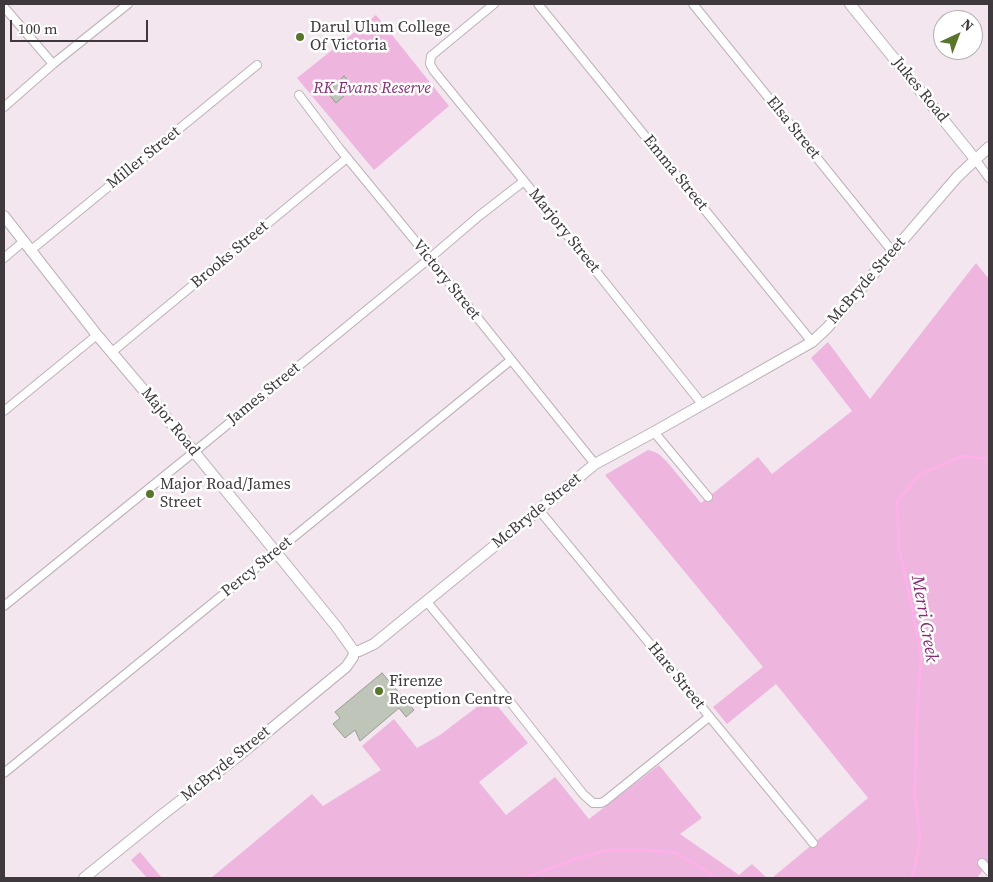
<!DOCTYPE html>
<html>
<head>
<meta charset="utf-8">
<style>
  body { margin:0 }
  #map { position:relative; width:993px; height:882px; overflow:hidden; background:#f3e6ef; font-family:"Source Serif 4",serif }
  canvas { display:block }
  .frame { position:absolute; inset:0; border:5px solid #3f393d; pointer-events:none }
  .north { position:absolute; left:933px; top:10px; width:50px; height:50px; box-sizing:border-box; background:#fff; border:1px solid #b2b0b1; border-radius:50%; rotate:43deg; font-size:14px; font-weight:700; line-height:20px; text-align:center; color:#3f393d }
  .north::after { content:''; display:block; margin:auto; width:18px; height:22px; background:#58752b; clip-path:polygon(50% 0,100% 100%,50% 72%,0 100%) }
  .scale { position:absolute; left:10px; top:20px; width:138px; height:22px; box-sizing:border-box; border:2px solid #3f393d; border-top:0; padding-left:6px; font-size:15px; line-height:18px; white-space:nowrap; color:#3f393d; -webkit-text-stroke:4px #fff; paint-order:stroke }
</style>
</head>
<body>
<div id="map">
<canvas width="993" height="882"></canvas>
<div class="frame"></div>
<div class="north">N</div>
<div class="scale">100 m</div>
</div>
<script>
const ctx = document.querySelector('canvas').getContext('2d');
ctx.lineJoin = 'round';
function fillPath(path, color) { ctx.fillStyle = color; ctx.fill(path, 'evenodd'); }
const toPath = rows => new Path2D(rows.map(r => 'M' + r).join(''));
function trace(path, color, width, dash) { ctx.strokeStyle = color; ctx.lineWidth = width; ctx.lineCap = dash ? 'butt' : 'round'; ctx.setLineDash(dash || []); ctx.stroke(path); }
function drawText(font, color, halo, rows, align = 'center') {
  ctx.font = font + ' "Source Serif 4",serif'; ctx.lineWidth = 5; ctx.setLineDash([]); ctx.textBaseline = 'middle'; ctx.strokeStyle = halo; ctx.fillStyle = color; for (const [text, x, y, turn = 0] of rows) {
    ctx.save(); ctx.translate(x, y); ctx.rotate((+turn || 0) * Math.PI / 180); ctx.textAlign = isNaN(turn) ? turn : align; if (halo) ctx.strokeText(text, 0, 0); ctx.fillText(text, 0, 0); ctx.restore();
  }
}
fillPath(toPath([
  [376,15,449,106,374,170,297,78],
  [976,263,989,279,989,862,977,878,772,878,868,798,776,684,727,724,713,707,763,667,605,475,648,450,655,452,660,455,668,463,701,503,758,457,772,474,852,411,811,358,828,342,870,399],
  [490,697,528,743,479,782,506,815,555,777,589,819,659,765,702,818,680,834,739,875,752,864,767,878,211,878,312,794,323,806,381,770,362,746,394,719,417,748,440,735],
  [140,852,162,878,147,878,131,860]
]), '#eeb6de');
trace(toPath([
  [525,878,575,859,608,850,646,850,676,853,708,872,715,878],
  [912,878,916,863,920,836,915,797,916,733,921,658,912,608,899,548,897,502,919,475,962,456,989,459]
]), '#ffb0ea', 2.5);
const building = toPath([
  [344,76,354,87,336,103,327,92,344,76],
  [382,673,414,710,406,717,399,708,360,741,355,730,345,738,333,724,340,718,335,712,382,673]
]);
fillPath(building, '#bfc5b8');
trace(building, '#979d91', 1);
const minor = toPath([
  [494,4,431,56,430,64,434,71,524,181,702,404],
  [538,4,812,342],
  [693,4,892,251],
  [4,7,53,64],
  [299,95,339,148,435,265,595,464],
  [4,107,53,64,128,4],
  [975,159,989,178],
  [30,251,257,65],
  [4,258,24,241],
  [112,352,347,158],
  [4,411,97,335],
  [654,432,708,497],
  [539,510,650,644,813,843],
  [427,602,511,703,583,794,593,803,601,803,605,801,709,717],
  [4,606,194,452,430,258,479,216,524,181],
  [4,773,511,360],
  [982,863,989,871]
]);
const tertiary = toPath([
  [850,4,975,159],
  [4,216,97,335,152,400,336,626,351,647,354,651],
  [84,878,162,815,237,757,346,667,353,657,354,651,359,651,374,644,595,464,654,432,812,342,827,328,958,176,989,147]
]);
trace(minor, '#bdb1ba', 10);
trace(tertiary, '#bdb1ba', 12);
trace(minor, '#fff', 8);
trace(tertiary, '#fff', 10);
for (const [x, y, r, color] of [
  [300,37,5,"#58752b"],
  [150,494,5,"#58752b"],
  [379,691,5,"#58752b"]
]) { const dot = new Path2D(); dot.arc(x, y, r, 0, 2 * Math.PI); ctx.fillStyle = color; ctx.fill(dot); trace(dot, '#fff', 2); }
drawText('16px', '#3f393d', '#fff', [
  ["Darul Ulum College",310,28],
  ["Of Victoria",310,46],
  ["Major Road/James",160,485],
  ["Street",160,503],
  ["Firenze",389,682],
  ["Reception Centre",389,700]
], 'left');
drawText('italic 16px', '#852d74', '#fff', [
  ["RK Evans Reserve",372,89]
]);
drawText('16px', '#3f393d', '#fff', [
  ["Jukes Road",920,90,51],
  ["Elsa Street",793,128,51],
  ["Miller Street",144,158,-39],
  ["Emma Street",675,173,51],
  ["Marjory Street",564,231,51],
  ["Brooks Street",230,255,-40],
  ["Victory Street",446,280,51],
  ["McBryde Street",867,281,-49],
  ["James Street",264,394,-39],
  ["Major Road",170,422,51],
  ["McBryde Street",537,511,-39],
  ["Percy Street",257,567,-39],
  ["Hare Street",676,676,51],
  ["McBryde Street",226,764,-39]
]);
drawText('italic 18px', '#862e74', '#fff', [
  ["Merri Creek",924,619,80]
]);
</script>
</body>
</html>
